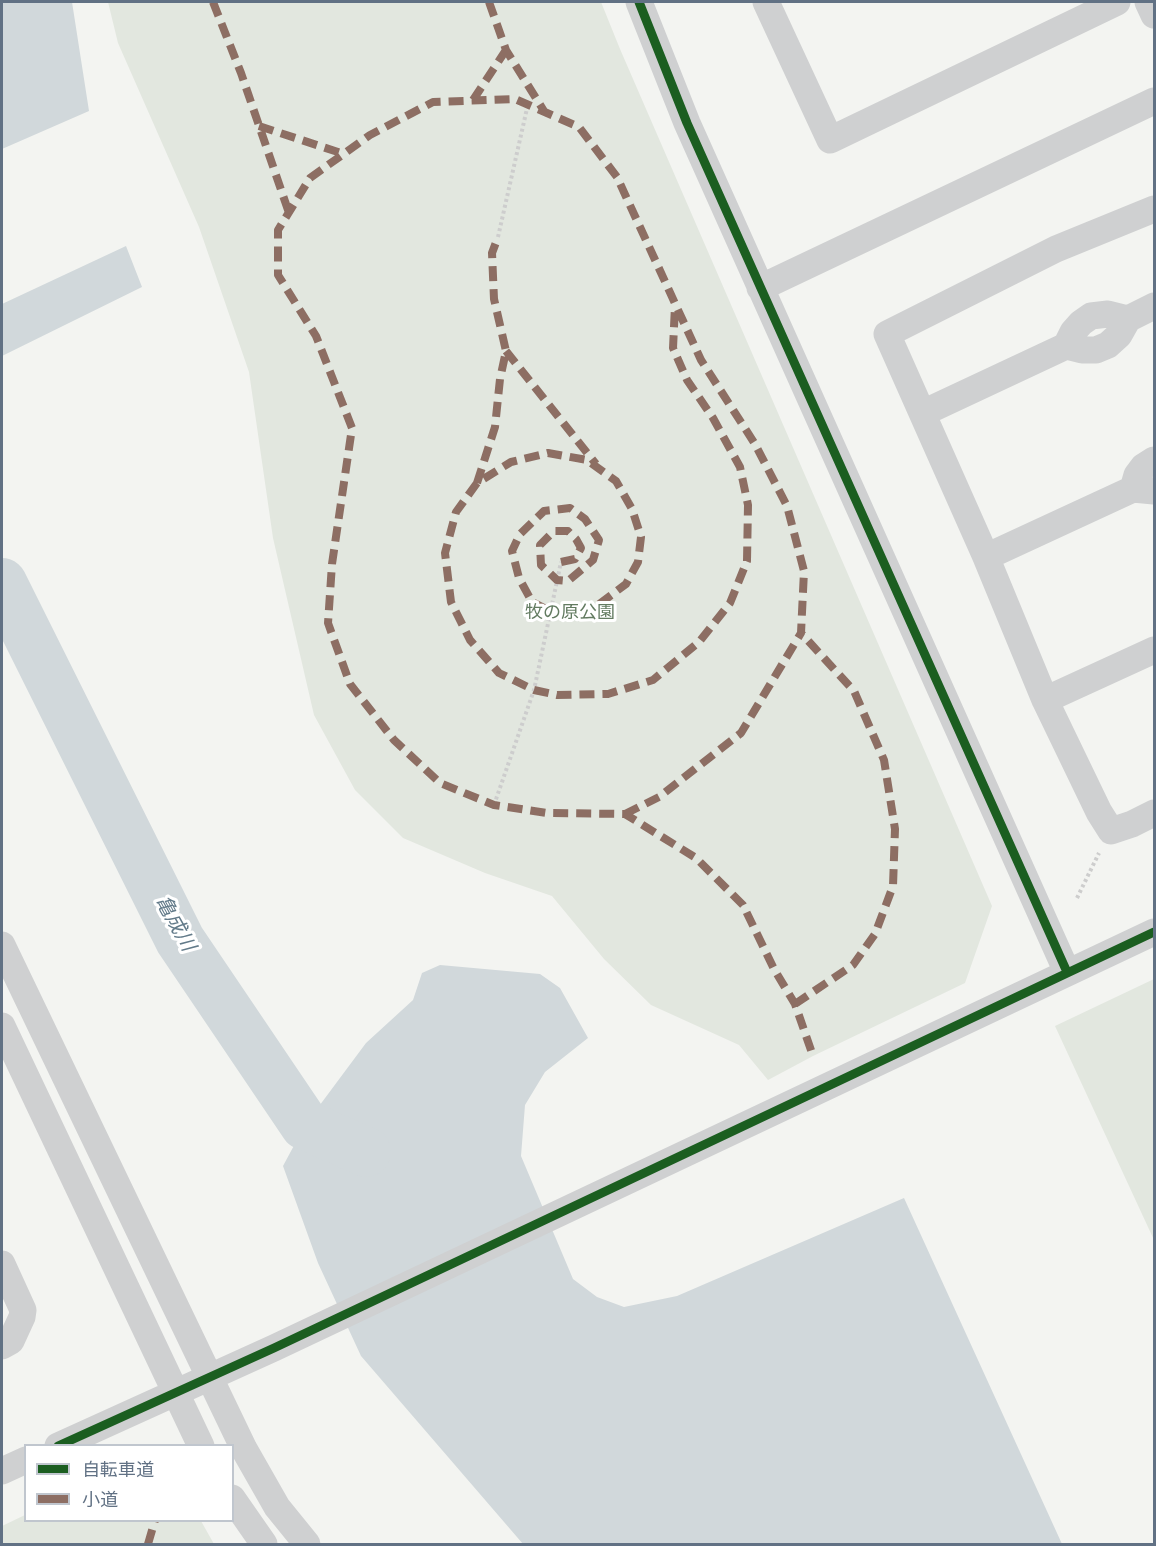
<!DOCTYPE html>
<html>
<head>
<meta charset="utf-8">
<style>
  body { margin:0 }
  #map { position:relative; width:1156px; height:1546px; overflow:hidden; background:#f3f4f1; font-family:Jost,"Noto Sans JP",sans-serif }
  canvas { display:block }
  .frame { position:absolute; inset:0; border:3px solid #617184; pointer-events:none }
  .legend { position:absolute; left:24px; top:1444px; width:210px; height:78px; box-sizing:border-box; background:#fff; border:2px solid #c0c6ce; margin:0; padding:8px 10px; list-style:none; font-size:18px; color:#617184 }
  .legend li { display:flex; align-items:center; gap:12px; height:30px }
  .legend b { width:30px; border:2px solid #c0c6ce }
</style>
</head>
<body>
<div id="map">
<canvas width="1156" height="1546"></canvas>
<div class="frame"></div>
<ul class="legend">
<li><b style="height:8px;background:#1b5e20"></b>自転車道</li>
<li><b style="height:8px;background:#8d6e63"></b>小道</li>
</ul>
</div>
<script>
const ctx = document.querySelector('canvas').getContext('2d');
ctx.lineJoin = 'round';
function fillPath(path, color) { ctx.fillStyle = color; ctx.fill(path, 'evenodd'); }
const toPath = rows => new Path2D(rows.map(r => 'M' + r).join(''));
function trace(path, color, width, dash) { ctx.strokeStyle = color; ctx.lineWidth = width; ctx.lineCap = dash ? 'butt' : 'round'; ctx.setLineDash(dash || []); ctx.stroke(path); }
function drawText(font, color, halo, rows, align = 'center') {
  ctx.font = font + ' Jost,"Noto Sans JP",sans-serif'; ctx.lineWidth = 6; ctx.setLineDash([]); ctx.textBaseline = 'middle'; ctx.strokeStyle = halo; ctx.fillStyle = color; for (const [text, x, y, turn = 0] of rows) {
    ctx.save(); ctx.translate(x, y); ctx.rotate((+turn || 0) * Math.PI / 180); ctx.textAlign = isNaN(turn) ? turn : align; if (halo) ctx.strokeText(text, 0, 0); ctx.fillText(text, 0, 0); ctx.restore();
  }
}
fillPath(toPath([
  [108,2,601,2,620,49,992,906,965,983,813,1056,768,1080,739,1045,651,1005,604,959,552,896,485,873,403,838,355,790,314,715,273,538,249,372,199,227,118,43],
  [1154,979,1154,1240,1055,1026],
  [25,1515,26,1520,201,1521,214,1544,2,1544,2,1526]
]), '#e2e7df');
fillPath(toPath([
  [2,2,72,2,89,111,2,149],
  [126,246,142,287,2,356,2,304],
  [440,965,540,974,560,988,588,1038,545,1072,525,1105,521,1156,573,1279,597,1297,624,1307,677,1296,904,1198,1062,1544,523,1544,361,1356,318,1263,283,1166,305,1125,366,1043,413,1000,422,973]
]), '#d1d8db');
trace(toPath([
  [2,583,180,940,305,1125,366,1152]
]), '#d1d8db', 50);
trace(toPath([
  [498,237,528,104],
  [494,805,534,690,561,562],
  [1077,898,1099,853]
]), '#cdcdcd', 4, [3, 3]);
trace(toPath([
  [639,2,687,123,1067,972],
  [766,2,830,140,1117,2],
  [1148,2,1154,15],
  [1154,209,1056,249,887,334,986,557,1045,700,1099,812,1111,831,1132,824,1154,813],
  [760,288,1154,101],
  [1128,319,1154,306],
  [923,413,1066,346,1073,332,1081,323,1091,316,1108,314,1128,319,1119,335,1108,345,1096,350,1082,350,1066,346],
  [1133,489,1137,475,1143,467,1154,460],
  [986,557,1133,489,1154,491],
  [1045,700,1154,650],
  [2,945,244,1449,277,1507,307,1544],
  [2,1026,201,1446],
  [2,1264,23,1310,22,1317,11,1341,2,1346],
  [58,1446,274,1348,1154,932],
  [2,1471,26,1460],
  [232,1498,264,1544]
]), '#cfd0d1', 27);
trace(toPath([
  [213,2,241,73,289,213],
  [489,2,506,50,544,111],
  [473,100,506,50],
  [259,126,344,154],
  [506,351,596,464],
  [477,483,495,427,500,379,506,351,494,299,492,253,498,237],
  [561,562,575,559,581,548,576,539,568,531,554,531,540,545,541,565,557,580,568,581,593,560,599,540,585,519,570,508,544,511,520,534,512,551,519,578,532,602,550,611,567,614,598,605,626,584,638,562,641,537,632,509,616,481,587,460,548,453,511,462,477,483,456,512,445,553,451,602,470,640,499,673,534,690,557,695,608,694,653,680,699,642,730,603,747,561,748,505,740,467,713,418,687,380,673,348,675,306],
  [625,814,659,797,741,733,801,633,804,571,787,506,755,444,701,360,617,177,579,127,515,99,433,102,370,135,310,178,278,230,278,275,316,336,352,428,332,564,328,623,350,684,394,740,440,783,494,805,547,813,625,814,696,858,743,905,774,969,795,1004,813,1056],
  [795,1004,853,965,875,934,893,886,895,829,884,760,854,691,801,633],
  [148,1544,155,1520]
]), '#8d6e63', 8, [15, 8]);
trace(toPath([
  [639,2,687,123,1067,972],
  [58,1446,274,1348,1154,932]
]), '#1b5e20', 9);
drawText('18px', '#637b61', '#fff', [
  ["牧の原公園",570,614]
]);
drawText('italic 20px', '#627a89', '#fff', [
  ["亀成川",174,924,61]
]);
</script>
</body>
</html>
